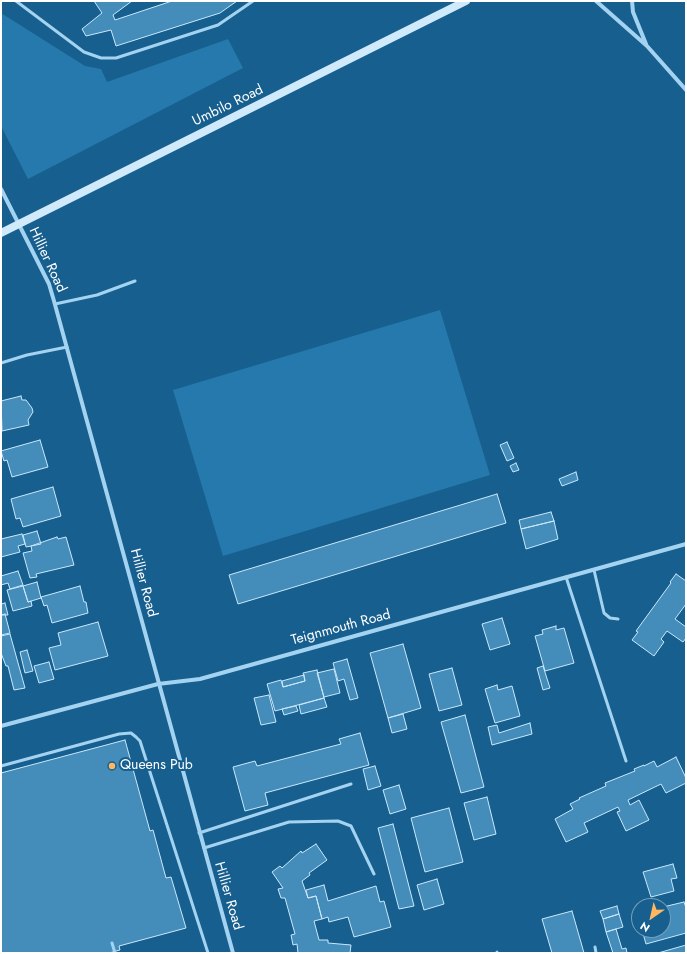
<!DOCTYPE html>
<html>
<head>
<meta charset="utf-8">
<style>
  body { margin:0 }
  #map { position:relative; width:687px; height:954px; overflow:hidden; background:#175f8f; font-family:Jost,sans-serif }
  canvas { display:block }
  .frame { position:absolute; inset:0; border:2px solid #fff; pointer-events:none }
  .north { position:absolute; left:631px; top:898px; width:40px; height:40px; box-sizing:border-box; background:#175f8f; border:1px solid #749fbc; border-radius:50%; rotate:214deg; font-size:11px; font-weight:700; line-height:16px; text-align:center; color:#fff }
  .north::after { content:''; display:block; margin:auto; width:14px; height:18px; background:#ffb761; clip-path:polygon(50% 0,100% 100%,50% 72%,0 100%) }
</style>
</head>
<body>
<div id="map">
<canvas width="687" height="954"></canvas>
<div class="frame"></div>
<div class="north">N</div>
</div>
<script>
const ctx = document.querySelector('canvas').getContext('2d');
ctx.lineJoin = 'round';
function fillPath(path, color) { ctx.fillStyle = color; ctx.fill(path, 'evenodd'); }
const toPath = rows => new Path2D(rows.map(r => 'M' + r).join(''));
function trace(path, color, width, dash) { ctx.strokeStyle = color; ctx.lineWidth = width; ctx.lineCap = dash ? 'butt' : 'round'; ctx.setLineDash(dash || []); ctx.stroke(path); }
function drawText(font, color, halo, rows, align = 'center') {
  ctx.font = font + ' Jost,sans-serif'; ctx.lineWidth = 4; ctx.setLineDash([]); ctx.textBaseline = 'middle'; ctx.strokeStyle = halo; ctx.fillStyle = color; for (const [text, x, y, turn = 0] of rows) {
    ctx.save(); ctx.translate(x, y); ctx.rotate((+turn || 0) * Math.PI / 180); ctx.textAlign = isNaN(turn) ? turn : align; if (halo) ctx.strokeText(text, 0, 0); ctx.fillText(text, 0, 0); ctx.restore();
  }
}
fillPath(toPath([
  [1,13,85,66,101,69,107,82,228,39,243,68,28,179,1,126],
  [440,310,490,475,223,556,173,390]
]), '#2679ac');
const building = toPath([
  [94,1,132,1,113,15,115,20,172,1,237,1,220,13,116,46,111,30,86,36,82,29,102,13,94,1],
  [21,396,22,400,26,400,32,408,33,412,28,420,29,425,2,431,1,401,21,396],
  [40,440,48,467,12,477,7,460,4,461,1,451,40,440],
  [507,442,514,458,507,461,500,445,507,442],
  [516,463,519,470,513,472,510,466,516,463],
  [576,472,578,480,562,486,559,479,576,472],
  [53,487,61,516,23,527,20,518,16,519,11,499,53,487],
  [497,494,506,523,238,604,229,575,497,494],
  [551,512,554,521,521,529,519,520,551,512],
  [554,521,558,539,526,549,521,529,554,521],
  [37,531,41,544,26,547,23,535,37,531],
  [22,534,25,544,18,546,20,552,1,557,1,539,22,534],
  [57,537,58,539,66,537,74,565,36,574,37,577,30,578,23,553,32,551,31,546,57,537],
  [18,571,23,585,10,589,8,583,1,585,1,576,18,571],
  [676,574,686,581,686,604,675,619,686,627,686,638,683,642,667,631,661,639,664,642,654,656,632,640,638,632,636,631,671,583,670,582,676,574],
  [37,582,41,598,28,602,23,586,37,582],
  [23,586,28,602,31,601,32,606,13,611,7,590,23,586],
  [80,586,84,602,86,602,88,613,52,623,47,605,44,606,41,597,80,586],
  [5,603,8,615,1,615,1,604,5,603],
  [5,614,10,633,1,635,1,615,5,614],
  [502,618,510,644,490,650,482,624,502,618],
  [98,622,108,656,55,670,49,648,61,645,58,633,98,622],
  [556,626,556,630,564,628,574,663,545,671,535,636,543,634,542,630,556,626],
  [10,634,25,688,14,690,8,666,6,666,1,653,1,636,10,634],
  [403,644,421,708,388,718,370,653,403,644],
  [27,650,33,671,25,673,20,652,27,650],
  [347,659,358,698,350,700,344,679,338,681,333,663,347,659],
  [49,662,54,679,39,683,34,666,49,662],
  [543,666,550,688,543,690,537,668,543,666],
  [452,668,462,705,439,711,429,674,452,668],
  [334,669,340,693,324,697,317,673,334,669],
  [317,670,324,698,275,711,267,684,281,680,283,687,305,681,303,673,317,670],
  [304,675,305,681,283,687,282,681,304,675],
  [497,685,498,690,512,686,520,716,495,723,485,689,497,685],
  [269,695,276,722,261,725,254,698,269,695],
  [324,698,327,707,301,714,299,705,324,698],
  [296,706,298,711,284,715,282,709,296,706],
  [403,714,407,729,392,733,388,718,403,714],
  [465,715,484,787,461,793,441,722,465,715],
  [530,723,532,734,492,745,488,727,497,725,499,733,530,723],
  [360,733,369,765,265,793,268,805,245,811,233,767,255,761,257,766,341,744,339,739,360,733],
  [125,740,150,831,153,830,166,878,171,877,186,928,119,946,120,950,109,953,1,953,1,773,125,740],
  [676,757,686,778,686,783,666,793,661,784,628,800,630,805,639,800,649,820,626,831,617,812,620,811,618,807,584,823,588,832,566,842,555,819,573,809,570,804,580,799,579,798,606,786,605,783,635,771,634,769,644,765,644,766,654,761,657,767,676,757],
  [375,766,381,786,368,790,363,769,375,766],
  [399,785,406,809,390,814,383,790,399,785],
  [487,797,496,834,474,840,464,803,487,797],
  [449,808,463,862,425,872,411,818,449,808],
  [393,824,414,906,399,909,378,828,393,824],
  [316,844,327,860,309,873,310,875,302,881,308,898,316,896,322,919,314,921,319,940,328,940,328,943,351,945,350,953,298,953,297,944,293,945,291,935,295,934,285,898,281,898,278,889,283,888,272,872,280,866,282,868,301,851,302,853,316,844],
  [673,864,677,878,671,879,674,891,651,897,643,872,673,864],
  [437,879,444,904,424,910,417,885,437,879],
  [324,885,328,901,376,886,380,902,384,901,391,927,354,937,348,917,329,922,328,917,322,919,316,896,308,898,306,890,324,885],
  [684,902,686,908,686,933,646,944,642,930,663,930,663,907,684,902],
  [617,906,619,914,603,919,600,911,617,906],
  [572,911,584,953,552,953,542,919,572,911],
  [619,914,623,927,606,932,603,919,619,914],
  [616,929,622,949,626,948,627,953,613,953,606,932,616,929],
  [686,945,686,953,658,953,686,945]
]);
fillPath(building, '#448cb9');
trace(building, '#c9e8fb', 1);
trace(toPath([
  [16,1,84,52,101,58,116,58,218,25,253,1],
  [55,304,97,295,135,281],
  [1,363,27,355,67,347],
  [594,570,604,613,610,618,618,619],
  [566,577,626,761],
  [1,766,119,734,131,733,136,737,140,741,208,953],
  [199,833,351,784],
  [204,848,289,822,338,821,351,826,374,874],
  [112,943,115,953],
  [595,947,596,953],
  [497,952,497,953]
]), '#a3d3f0', 3);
trace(toPath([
  [596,1,647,46,686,90],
  [632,1,633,12,646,44],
  [1,189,49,284,54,301,233,953],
  [1,726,158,684,200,679,686,544]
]), '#a3d3f0', 4);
trace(toPath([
  [1,233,466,1]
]), '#d1eafb', 8);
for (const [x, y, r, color] of [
  [112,766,4,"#ffb761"]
]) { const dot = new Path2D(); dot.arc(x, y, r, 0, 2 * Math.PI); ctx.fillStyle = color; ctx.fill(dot); trace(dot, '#175f8f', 1.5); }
drawText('14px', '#fff', '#175f8f', [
  ["Umbilo Road",228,106,-26],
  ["Hillier Road",47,260,65],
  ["Hillier Road",143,583,75],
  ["Teignmouth Road",341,628,-15],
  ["Hillier Road",228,896,74]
]);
drawText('14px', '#fff', '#175f8f', [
  ["Queens Pub",120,766]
], 'left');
</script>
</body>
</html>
